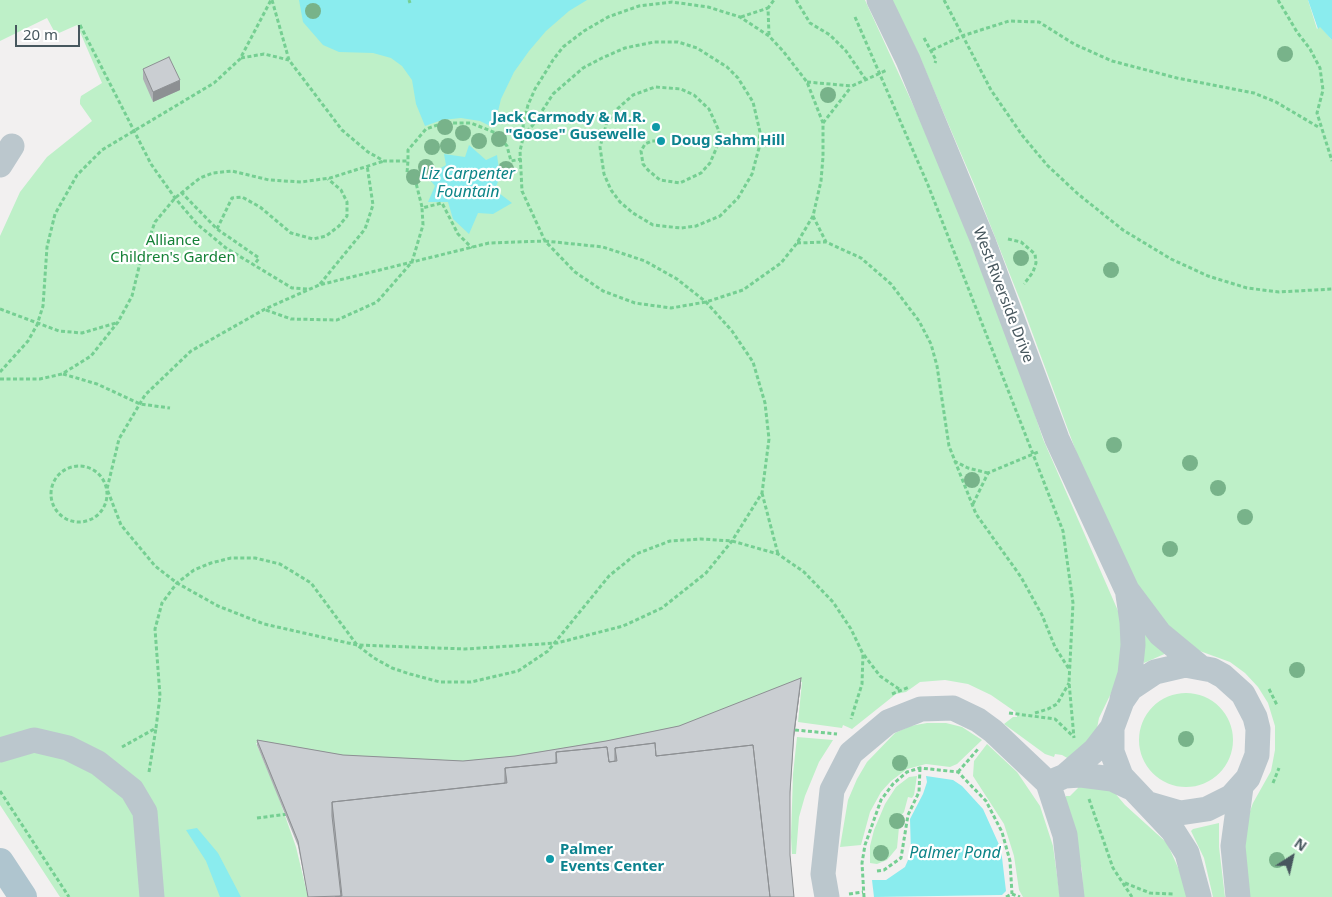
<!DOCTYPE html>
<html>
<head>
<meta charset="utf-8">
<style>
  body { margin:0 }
  #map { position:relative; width:1332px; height:897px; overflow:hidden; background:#f2f0f0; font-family:"Noto Sans",sans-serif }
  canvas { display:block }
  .north { position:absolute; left:1267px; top:832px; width:50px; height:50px; -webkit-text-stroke:4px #fff; paint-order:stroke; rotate:35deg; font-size:14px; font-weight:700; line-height:20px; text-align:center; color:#47575e }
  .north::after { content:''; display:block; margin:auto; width:18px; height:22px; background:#47575e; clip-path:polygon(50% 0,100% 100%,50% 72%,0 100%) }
  .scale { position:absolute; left:15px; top:25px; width:65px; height:22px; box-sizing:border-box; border:2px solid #47575e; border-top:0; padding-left:6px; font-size:15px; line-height:18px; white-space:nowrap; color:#47575e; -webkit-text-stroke:4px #fff; paint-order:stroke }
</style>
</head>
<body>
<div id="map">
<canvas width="1332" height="897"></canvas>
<div class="north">N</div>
<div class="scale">20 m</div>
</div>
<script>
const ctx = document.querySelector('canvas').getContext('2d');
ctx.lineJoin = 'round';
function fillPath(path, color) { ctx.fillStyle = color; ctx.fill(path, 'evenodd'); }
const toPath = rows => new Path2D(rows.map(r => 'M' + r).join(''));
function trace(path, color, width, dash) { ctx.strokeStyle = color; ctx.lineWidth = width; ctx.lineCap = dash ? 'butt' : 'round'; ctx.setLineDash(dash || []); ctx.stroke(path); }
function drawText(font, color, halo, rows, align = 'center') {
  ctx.font = font + ' "Noto Sans",sans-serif'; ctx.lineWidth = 4.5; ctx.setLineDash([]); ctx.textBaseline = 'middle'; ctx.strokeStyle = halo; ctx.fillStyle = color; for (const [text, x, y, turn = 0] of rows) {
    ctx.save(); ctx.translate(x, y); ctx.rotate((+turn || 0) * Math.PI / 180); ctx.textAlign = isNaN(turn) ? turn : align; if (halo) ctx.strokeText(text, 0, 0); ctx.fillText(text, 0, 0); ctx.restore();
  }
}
fillPath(toPath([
  [0,0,865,0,920,120,974,249,1022,376,1043,439,1122,620,1124,641,1116,683,1099,718,1096,733,1081,753,1125,805,1167,843,1180,872,1187,897,1083,897,1082,870,1064,801,1066,796,1070,796,1078,788,1069,759,1062,755,1055,754,1054,757,1045,754,1004,724,1013,717,1017,717,1017,713,991,695,968,684,945,680,920,682,906,692,896,694,852,729,843,725,842,728,798,722,802,682,679,731,463,764,343,759,256,743,276,790,296,847,308,897,60,897,0,805,0,236,20,192,47,157,92,121,80,104,80,100,81,96,102,83,77,25,59,33,54,31,47,18,0,41],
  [892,0,1308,0,1317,29,1320,26,1332,40,1332,897,1249,897,1243,843,1246,822,1253,803,1271,771,1275,750,1275,726,1268,703,1258,687,1245,673,1230,662,1197,650,1147,609,1081,465,1022,305,974,184,917,51],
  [1137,617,1169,652,1144,663],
  '1139 740a47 47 0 1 1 94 0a47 47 0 1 1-94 0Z',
  [927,723,946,723,962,727,982,740,957,764,950,767,926,764,907,769,891,781,881,792,870,812,861,845,840,847,848,800,857,779,867,762,895,733,910,726],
  [797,737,833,740,819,762,805,796,799,817,796,854,792,854,791,837,793,774],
  [987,744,1017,772,1040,806,1053,846,1060,897,1023,897,1019,890,1014,856,1004,824,973,776,974,761],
  [917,776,914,795,912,798,908,797,904,812,900,817,897,848,887,860,877,864,870,863,870,846,874,830,885,804,896,787,909,777],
  [1219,823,1219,847,1225,897,1213,897,1204,858,1191,831,1193,829]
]), '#bef0c8');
fillPath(toPath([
  [299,0,587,0,569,11,546,31,529,51,514,72,501,99,494,128,480,121,461,118,442,120,425,126,416,104,412,80,402,66,391,58,373,53,339,52,323,45,303,22],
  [1308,0,1332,0,1332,40,1320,27,1318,29],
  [469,145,486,160,497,155,500,176,495,190,512,203,493,214,478,213,469,234,453,219,448,202,428,202,435,186,427,176,446,165,444,154,465,157],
  [926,776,953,780,962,786,983,809,1001,849,1006,891,1002,895,874,897,872,880,886,880,905,867,911,853,910,819,923,794,927,782],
  [197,828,218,853,241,897,220,897,206,861,186,830]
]), '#8aecee');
trace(toPath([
  [272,0,289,60,342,130,368,152,384,161,408,161],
  [409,0,410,3],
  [796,0,810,23,830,35,846,51,866,80],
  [944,0,991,90,1022,135,1047,165,1078,194,1123,230,1171,259,1208,276,1247,288,1279,292,1332,289],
  [1278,0,1297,32,1310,49,1320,68,1323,90,1317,113,1332,161],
  [741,17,768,8],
  [855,17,928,185,1063,531,1073,603,1069,682,1074,738],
  [80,25,151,164,175,198,197,224,226,248,292,288,308,289],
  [769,35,768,8,774,0],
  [924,38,936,60,935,63],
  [932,50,962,36,1009,21,1039,22,1074,44,1112,61,1177,78,1254,93,1276,102,1320,128],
  [241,58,264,54,289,60],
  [807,82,852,86,887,70],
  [823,123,851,87],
  [524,134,523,124,528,105,535,89,553,60,563,47,584,31,608,17,639,6,672,2,708,7,740,17,769,36,783,51,807,82,823,123,823,157,821,181,813,216,797,243,781,263,743,290,706,302,671,308,635,303,603,291,575,272,545,241,522,191,520,151,524,134,533,125,553,94,583,68,602,58,625,48,654,42,678,42,697,48,727,67,738,78,753,102,760,132,759,148,752,174,738,198,720,216,696,226,681,228,653,225,633,213,620,202,611,190,604,174,600,147,607,122,616,110,633,95,655,87,681,89,694,95,709,109,719,131,719,142,710,163,701,173,680,183,660,180,648,170,643,164,641,151,645,144,652,141,660,141],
  [181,192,217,229,259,258,254,265],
  [422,207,416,183,407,173,408,161,408,150,426,129,443,123,471,123,496,133,507,146,511,161,521,159],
  [813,216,826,242,861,258,891,284,919,321,931,344,937,366,949,446,976,514,1021,577,1042,615,1055,647,1069,669],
  [217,229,232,198,242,197,260,207,291,233,313,239,326,236,339,226,347,216,347,202,341,190,328,179],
  [1008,239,1021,242,1035,254,1036,263,1033,272,1024,284],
  [545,241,603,247,645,261,677,279,706,302,732,331,753,362,765,403,769,439,762,493,732,541,706,573,662,608,623,626,557,643,465,649,357,645,264,624,218,606,177,583,155,566,121,525,107,489,119,439,145,395,191,351,265,309,319,285,489,243,545,241],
  [797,243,826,242],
  [320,284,365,229,373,205,367,165],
  [0,309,59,331,82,333,116,323],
  [266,310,291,319,337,320,377,302,412,262,423,225,422,208,442,203,458,234,472,248],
  [0,372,28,341,37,325,43,306,47,247,55,214,77,175,102,150,214,83,240,59,271,0],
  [63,374,97,384,140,404,170,408],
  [0,379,40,379,62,374,91,356,118,322,132,296,139,267,155,222,175,198,200,178,213,173,232,171,269,180,301,182,330,178,384,161],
  [954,461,968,468,988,473],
  '51 494a28 28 0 1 1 56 0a28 28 0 1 1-56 0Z',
  [762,493,778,554],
  [973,504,988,473,1038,452],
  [864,655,880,676,899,689],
  [1269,689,1277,705],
  [892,694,909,687],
  [1009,713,1055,719,1074,737],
  [1035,713,1048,709,1057,704,1069,683],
  [795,730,837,734],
  [122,747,156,728,160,696,155,629,162,603,177,583,194,570,211,563,231,558,255,558,280,564,311,583,357,645,374,658,392,668,410,674,440,682,471,682,518,671,548,651,609,576,636,554,670,541,701,539,732,541,778,554,804,572,833,602,851,629,863,654,862,684,851,719],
  [149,772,156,728],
  [958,772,978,749],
  [1273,783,1279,768],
  [0,791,69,897],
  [1089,799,1113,868,1132,897],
  [257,818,288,814],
  [877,871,884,870,901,858,908,815,919,792,920,768],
  [1125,883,1150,893,1174,894],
  [849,894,863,892],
  [864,897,862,863,865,845,881,800,893,784,907,772,920,768,958,772,986,801,1002,832,1010,861,1012,894],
  [1006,897,1012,894,1020,897]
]), '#75cf92', 3, [4, 2.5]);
trace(toPath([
  [879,0,908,60,983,241,1057,439,1127,590,1160,634,1200,667],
  [0,165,12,146],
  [1122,699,1130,674,1133,645,1132,622,1128,595],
  [0,750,34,740,68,748,98,763,132,790,145,812,152,897],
  [1065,776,1095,750,1112,728],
  [1048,783,1065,776,1081,775,1112,779,1129,787],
  [1149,804,1180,813,1207,809,1231,797,1248,778,1257,755,1258,729,1255,717,1243,694,1223,676,1212,670,1185,665,1155,672,1131,688,1122,701,1112,728,1112,752,1121,776,1173,831,1187,853,1199,897],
  [827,897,823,874,832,790,851,753,888,722,921,709,953,708,978,720,993,731,1048,783,1065,835,1072,897],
  [1238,897,1233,846,1241,787]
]), '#bbc7cd', 25);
trace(toPath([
  [0,862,23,897]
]), '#afc5cf', 28);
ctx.fillStyle = '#78b38a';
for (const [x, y] of [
  [313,11],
  [1285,54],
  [828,95],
  [445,127],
  [463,133],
  [499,139],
  [479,141],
  [448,146],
  [432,147],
  [426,167],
  [506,169],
  [414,177],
  [1021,258],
  [1111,270],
  [1114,445],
  [1190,463],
  [972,480],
  [1218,488],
  [1245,517],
  [1170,549],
  [1297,670],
  [1186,739],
  [900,763],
  [897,821],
  [881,853],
  [1277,860]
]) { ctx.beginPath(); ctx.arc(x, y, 8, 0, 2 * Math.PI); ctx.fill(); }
fillPath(toPath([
  [143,69,180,90,153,102,143,79],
  [801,683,794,737,790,797,790,855,794,897,308,897,298,846,257,745,257,740,343,755,463,761,515,756,606,741,679,726]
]), '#aeb1b5');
fillPath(toPath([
  [180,80,180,90,153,102,153,92],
  [801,678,801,683,794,737,794,732]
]), '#8d9093');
const building = toPath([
  [169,57,180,80,153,92,143,69,169,57],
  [801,678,794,732,790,792,790,855,794,897,770,897,753,745,656,756,655,743,615,748,615,761,609,762,607,747,556,752,556,763,505,768,505,783,332,802,332,816,341,896,308,897,298,841,257,740,343,755,463,761,515,756,606,741,679,726,801,678],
  [655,743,656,756,753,745,770,897,335,897,342,896,332,802,507,783,505,768,557,763,556,752,607,747,609,762,617,761,615,748,655,743]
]);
fillPath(building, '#caced2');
trace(building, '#8d9093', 1);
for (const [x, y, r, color] of [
  [656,127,5,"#0f9aa8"],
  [661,141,5,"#0f9aa8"],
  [550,859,5,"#0f9aa8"]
]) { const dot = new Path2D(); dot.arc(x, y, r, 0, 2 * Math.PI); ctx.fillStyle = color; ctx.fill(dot); trace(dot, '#fff', 2); }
drawText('bold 15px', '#0d838f', '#fff', [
  ["Jack Carmody & M.R.",646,118,"right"],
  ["\"Goose\" Gusewelle",646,135,"right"],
  ["Doug Sahm Hill",671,141],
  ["Palmer",560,850],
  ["Events Center",560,867]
], 'left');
drawText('15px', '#158137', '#fff', [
  ["Alliance",173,241],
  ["Children's Garden",173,258]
]);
drawText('15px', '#47575e', '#fff', [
  ["West Riverside Drive",1003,295,69]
]);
drawText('italic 16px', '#0c8487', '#fff', [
  ["Liz Carpenter",468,174],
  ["Fountain",468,192],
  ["Palmer Pond",955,853]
]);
</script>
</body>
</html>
